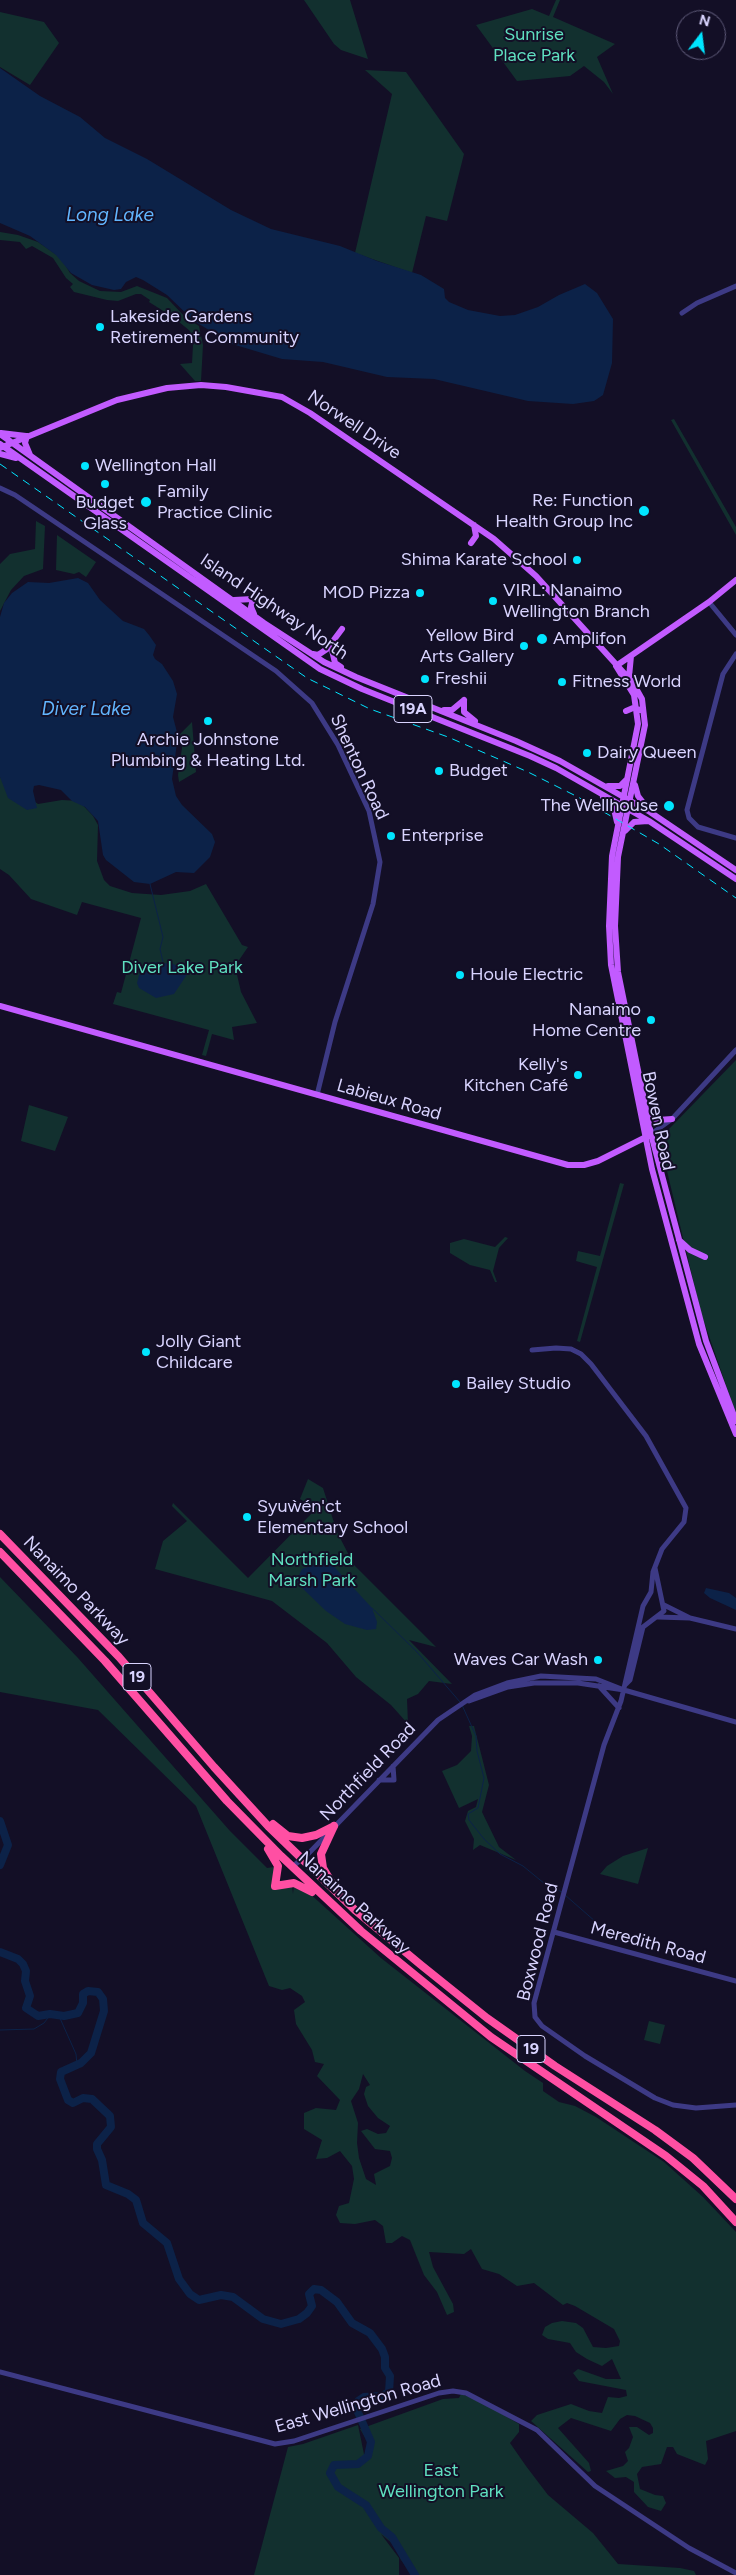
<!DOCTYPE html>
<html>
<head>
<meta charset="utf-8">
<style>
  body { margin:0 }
  #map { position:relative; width:736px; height:2575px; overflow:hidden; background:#130f26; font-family:Figtree,sans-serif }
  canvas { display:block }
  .north { position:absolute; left:676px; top:10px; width:50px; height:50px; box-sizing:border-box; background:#130f26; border:1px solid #625e7d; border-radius:50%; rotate:15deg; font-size:14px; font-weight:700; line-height:20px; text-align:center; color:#d9d4ff }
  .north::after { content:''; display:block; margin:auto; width:18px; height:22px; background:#00e5ff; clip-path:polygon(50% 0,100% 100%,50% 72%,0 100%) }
</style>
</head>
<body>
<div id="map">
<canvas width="736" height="2575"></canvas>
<div class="north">N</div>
</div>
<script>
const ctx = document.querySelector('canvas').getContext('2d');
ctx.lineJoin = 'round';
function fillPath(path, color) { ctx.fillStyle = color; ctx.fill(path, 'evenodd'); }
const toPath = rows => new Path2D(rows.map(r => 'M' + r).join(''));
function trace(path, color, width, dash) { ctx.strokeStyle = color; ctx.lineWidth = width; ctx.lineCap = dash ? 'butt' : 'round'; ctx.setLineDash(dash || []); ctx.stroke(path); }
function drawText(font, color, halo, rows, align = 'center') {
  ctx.font = font + ' Figtree,sans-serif'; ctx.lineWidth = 4; ctx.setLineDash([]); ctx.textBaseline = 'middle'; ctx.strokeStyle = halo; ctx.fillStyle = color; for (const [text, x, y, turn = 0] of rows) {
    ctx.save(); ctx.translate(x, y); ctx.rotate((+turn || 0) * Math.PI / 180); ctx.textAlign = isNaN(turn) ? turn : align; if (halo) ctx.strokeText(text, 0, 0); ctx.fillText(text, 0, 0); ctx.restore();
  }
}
fillPath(toPath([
  [304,0,350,0,368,59,341,50,334,44],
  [556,0,560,0,553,17,615,44,597,57,613,94,604,82,584,66,570,76,517,81,476,25,532,9,549,16],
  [0,12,44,22,59,43,30,85,0,67],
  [365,70,406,72,464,154,447,221,426,216,412,273,355,253,392,94],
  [0,232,18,235,38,242,61,258,70,273,79,281,100,291,121,292,137,286,167,298,185,317,199,326,203,345,201,381,195,381,180,364,192,363,193,345,190,331,173,317,149,302,150,300,141,294,136,294,118,301,107,300,74,292,70,287,73,284,66,278,53,258,32,246,26,249,20,242,0,240],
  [674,419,736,527,736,535,671,420],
  [36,521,45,526,43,569,24,576,11,590,0,611,0,564,10,554,35,549],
  [57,535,96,562,86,577,79,572,74,574,56,570],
  [192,722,196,772,179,782,178,775,182,748,180,734],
  [0,777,38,804,62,800,79,801,93,816,98,825,97,861,104,880,110,886,132,893,161,895,190,891,206,884,242,945,248,947,235,966,241,992,257,1023,232,1027,234,1040,212,1034,206,1056,202,1055,209,1030,113,1004,117,992,121,993,141,918,82,902,77,915,31,899,9,875,0,869],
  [736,1060,736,1414,701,1313,661,1146,662,1140,668,1130],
  [29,1105,68,1117,55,1151,21,1141],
  [620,1183,624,1184,580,1342,577,1341,597,1267,576,1261,578,1251,600,1256],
  [505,1237,508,1238,499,1248,493,1271,497,1282,495,1282,490,1270,470,1265,450,1253,450,1243,464,1239,495,1247],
  [308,1479,323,1488,337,1532,354,1565,436,1647,409,1640,452,1684,429,1681,418,1694,407,1699,408,1724,391,1705,356,1677,327,1643,272,1601,155,1569,163,1541,187,1521,172,1506,173,1503,248,1578,316,1509,300,1499],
  [0,1577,78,1658,230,1831,267,1868,274,1867,274,1875,285,1885,292,1886,293,1894,294,1885,308,1892,381,1958,525,2071,543,2083,543,2091,559,2102,575,2106,596,2117,664,2162,703,2197,736,2232,736,2431,706,2441,708,2459,705,2465,677,2454,673,2447,667,2447,661,2464,642,2467,637,2474,640,2489,655,2495,663,2496,666,2503,661,2511,648,2507,634,2492,634,2482,626,2477,615,2478,606,2471,623,2466,628,2461,625,2452,629,2448,633,2437,629,2427,637,2427,649,2435,653,2433,653,2428,650,2423,635,2416,627,2415,620,2419,611,2431,571,2418,558,2428,589,2463,591,2471,588,2472,531,2421,537,2415,571,2404,589,2411,602,2413,608,2397,619,2398,627,2396,626,2390,579,2381,573,2373,578,2369,606,2379,621,2379,612,2359,602,2366,587,2359,576,2352,570,2343,548,2339,542,2335,545,2327,552,2323,562,2321,576,2323,583,2328,593,2347,606,2348,619,2346,620,2341,614,2329,575,2306,567,2303,563,2305,534,2283,517,2286,499,2274,482,2269,471,2249,464,2254,429,2252,433,2267,453,2304,454,2312,447,2315,437,2292,424,2275,410,2240,402,2236,392,2243,386,2243,383,2226,375,2220,355,2224,340,2223,336,2215,339,2206,349,2203,354,2179,352,2166,340,2151,327,2158,316,2159,322,2140,304,2129,304,2113,316,2108,336,2110,340,2100,317,2076,324,2064,315,2062,312,2050,296,2024,294,2010,305,2002,302,1996,290,1988,282,1990,269,1986,196,1806,98,1710,0,1692],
  [363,2074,370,2085,366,2087,364,2094,368,2106,378,2118,390,2126,386,2133,378,2134,367,2129,361,2131,375,2149,390,2151,392,2158,390,2166,374,2174,376,2185,366,2179,359,2158,357,2143,358,2123,351,2101,359,2089],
  [469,1726,474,1726,489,1785,482,1812,499,1847,516,1860,480,1845,473,1850,474,1839,465,1821,468,1811,476,1807,478,1799,459,1808,442,1771,457,1765,471,1751,472,1736],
  [648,1848,638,1884,600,1874,607,1866,623,1856],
  [649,2021,665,2025,660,2044,644,2040],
  [461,2394,480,2401,519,2424,519,2432,510,2443,526,2466,548,2495,593,2533,618,2564,680,2568,694,2571,696,2575,413,2575,401,2560,394,2545,381,2534,399,2558,399,2575,254,2575,288,2447,303,2444,358,2425,365,2459,369,2444,360,2429,443,2399,459,2398]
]), '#12302f');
fillPath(toPath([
  [0,68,40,96,80,117,105,138,147,159,231,210,271,229,340,246,377,261,421,275,444,289,445,298,449,302,468,310,500,316,515,315,538,307,559,295,585,284,597,293,613,319,612,363,603,395,594,401,573,404,528,401,434,379,387,377,323,362,282,359,232,344,194,321,167,295,143,280,136,277,126,282,121,289,114,290,92,285,71,273,56,255,30,236,0,223],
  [78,578,88,583,100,600,123,621,144,629,149,635,156,645,153,655,155,659,162,664,173,681,177,694,173,717,178,736,172,779,176,796,182,805,212,834,215,842,210,857,194,873,176,872,150,884,134,882,106,860,103,855,98,821,85,807,72,801,61,790,39,785,34,786,33,791,37,808,27,810,8,798,0,777,0,617,4,603,12,593,28,582,49,583],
  [153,962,173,964,185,969,188,973,174,994,156,998,139,988,137,983,139,975,144,967],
  [328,1560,372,1608,377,1622,376,1629,367,1630,345,1624,326,1611,299,1585,297,1579,302,1569],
  [706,1588,729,1593,736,1598,736,1610,710,1598,704,1593]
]), '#0c2248');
trace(toPath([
  [150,884,163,937,160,949,163,962],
  [372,1608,417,1652,460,1702],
  [462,1705,476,1736,477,1751,484,1778,478,1808,468,1814,469,1820,484,1839,500,1854,523,1866,545,1884,562,1892],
  [565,1895,612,1936,622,1941],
  [59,2016,76,2054,77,2065],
  [0,2030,34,2029,44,2023,51,2014]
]), '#0c2248', 1);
trace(toPath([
  [0,1821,8,1845,0,1865],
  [0,1952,18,1959,23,1964,26,1971,25,1981,30,1996,26,2008,38,2016,50,2014,64,2016,78,2013,83,2003,83,1994,88,1991,98,1992,103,1999,104,2011,91,2053,81,2063,61,2072,60,2079,68,2100,73,2103,83,2098,92,2099,110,2116,111,2127,97,2144,97,2149,102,2160,106,2185,128,2194,136,2200,143,2223,167,2243,179,2279,190,2294,199,2300,221,2295,233,2297,263,2319,281,2324,299,2319,307,2313,312,2306,309,2294,314,2289,321,2290,337,2302,352,2323,370,2333,382,2349,385,2357,385,2368,390,2376,389,2392,382,2396,364,2397,358,2401,357,2410,371,2442,368,2456,358,2464,334,2465,330,2473,338,2487,366,2505,381,2528,392,2537,415,2575]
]), '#0c2248', 8);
trace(toPath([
  [682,313,697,303,736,286],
  [0,488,15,495,276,671,312,703,338,745,369,811,380,862,373,904,335,1022,317,1095],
  [709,602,736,635],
  [736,654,723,674,687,810,689,818,698,827,736,838],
  [651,1134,672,1119,736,1050],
  [532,1350,556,1348,571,1349,581,1354,591,1364,646,1436,686,1508,684,1522,662,1549,653,1572,651,1592,643,1606,621,1701,604,1745,534,2003,535,2017,542,2026,585,2056,655,2098,673,2105,696,2108,736,2105],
  [664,1605,690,1618,736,1629],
  [658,1617,690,1618],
  [626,1684,630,1680,643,1627,664,1611,655,1568],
  [599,1686,619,1708],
  [469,1701,508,1687,534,1683,578,1683,624,1690,736,1722],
  [379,1780,394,1780,393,1766],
  [292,1867,308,1854,438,1720,475,1695,507,1683,541,1676,596,1679,624,1690],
  [554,1932,736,1981],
  [0,2372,275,2444,294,2441,439,2393,453,2391,466,2393,537,2430,595,2486,689,2548,736,2573]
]), '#3d3a85', 5);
trace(toPath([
  [1,433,26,436],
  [0,434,264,623,324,662,356,677,516,741,560,761,650,812,736,870],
  [27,436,25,443,30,455],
  [0,444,320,669,362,689,530,756,556,768,649,821,736,879],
  [0,448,117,400,167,388,201,385,226,387,282,397,310,413,494,539,536,576,633,683,642,699,645,725,618,857,615,926,618,972,651,1134,680,1243,706,1341,736,1421],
  [0,454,16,458],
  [471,543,476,536,474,525],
  [234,600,253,599,251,607,254,614],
  [332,650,335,663,341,667],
  [313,654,318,655,327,649,342,629],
  [616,666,634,695,638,724,612,856,609,926,611,965,652,1169,699,1344,736,1434],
  [616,666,709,602,736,580],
  [629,677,631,656],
  [464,700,464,712,475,721],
  [444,710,452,710,464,700],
  [626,711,633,708,640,710],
  [635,785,638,796,648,809],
  [608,786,620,786,627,779],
  [603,797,614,809,617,822],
  [625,831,634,822,648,821],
  [0,1006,568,1165,584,1165,598,1161,648,1136],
  [647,1115,658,1120,672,1119],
  [679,1240,690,1250,705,1257]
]), '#c25bff', 6);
trace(toPath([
  [0,1534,119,1657,214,1767,268,1826,356,1911,421,1965,487,2018,555,2066,655,2130,693,2158,736,2199],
  [0,1552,105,1661,227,1801,281,1856,361,1931,491,2037,666,2156,703,2186,736,2222],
  [273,1824,288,1836,302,1838,316,1835,334,1826],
  [268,1849,278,1866,275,1886],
  [332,1883,323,1868,321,1854,334,1826],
  [275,1886,294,1883,312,1892]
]), '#ff4fa3', 8);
trace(toPath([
  [0,464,307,678,370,709,448,737,528,772,578,797,659,844,736,898]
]), '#00e5ff', 1, [8, 6]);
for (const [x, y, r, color] of [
  [100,327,5,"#00e5ff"],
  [85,466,5,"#00e5ff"],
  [105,484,5,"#00e5ff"],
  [146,502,6,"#00e5ff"],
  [644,511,6,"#00e5ff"],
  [577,560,5,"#00e5ff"],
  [420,593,5,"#00e5ff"],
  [493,601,5,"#00e5ff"],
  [542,639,6,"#00e5ff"],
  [524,646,5,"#00e5ff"],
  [425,679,5,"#00e5ff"],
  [562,682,5,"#00e5ff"],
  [208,721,5,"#00e5ff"],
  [587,753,5,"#00e5ff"],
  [439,771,5,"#00e5ff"],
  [669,806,6,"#00e5ff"],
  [391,836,5,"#00e5ff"],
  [460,975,5,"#00e5ff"],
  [651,1020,5,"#00e5ff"],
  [578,1075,5,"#00e5ff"],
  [146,1352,5,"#00e5ff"],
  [456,1384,5,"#00e5ff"],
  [247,1517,5,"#00e5ff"],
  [598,1660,5,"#00e5ff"]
]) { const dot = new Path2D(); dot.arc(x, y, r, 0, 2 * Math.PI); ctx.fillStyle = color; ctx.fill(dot); trace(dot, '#130f26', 2); }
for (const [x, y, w] of [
  [413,709,38],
  [137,1677,28],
  [531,2049,28]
]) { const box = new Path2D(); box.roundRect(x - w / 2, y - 13.5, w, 27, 4); ctx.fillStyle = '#130f26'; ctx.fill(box); trace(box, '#d9d4ff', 1); }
drawText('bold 16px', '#d9d4ff', null, [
  ["19A",413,709],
  ["19",137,1677],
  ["19",531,2049]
]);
drawText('18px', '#5fe0c0', '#130f26', [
  ["Sunrise",534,35],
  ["Place Park",534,56],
  ["Diver Lake Park",182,968],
  ["Northfield",312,1560],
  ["Marsh Park",312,1581],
  ["East",441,2471],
  ["Wellington Park",441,2492]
]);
drawText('18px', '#d9d4ff', '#130f26', [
  ["Lakeside Gardens",110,317],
  ["Retirement Community",110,338],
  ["Wellington Hall",95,466],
  ["Family",157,492],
  ["Practice Clinic",157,513],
  ["Re: Function",633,501,"right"],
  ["Health Group Inc",633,522,"right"],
  ["Budget",105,503,"center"],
  ["Glass",105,524,"center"],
  ["Shima Karate School",567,560,"right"],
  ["VIRL: Nanaimo",503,591],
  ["Wellington Branch",503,612],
  ["MOD Pizza",410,593,"right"],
  ["Yellow Bird",514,636,"right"],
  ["Arts Gallery",514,657,"right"],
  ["Amplifon",553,639],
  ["Freshii",435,679],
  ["Fitness World",572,682],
  ["Archie Johnstone",208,740,"center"],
  ["Plumbing & Heating Ltd.",208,761,"center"],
  ["Dairy Queen",597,753],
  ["Budget",449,771],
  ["The Wellhouse",658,806,"right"],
  ["Enterprise",401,836],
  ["Houle Electric",470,975],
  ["Nanaimo",641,1010,"right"],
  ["Home Centre",641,1031,"right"],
  ["Kelly's",568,1065,"right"],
  ["Kitchen Café",568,1086,"right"],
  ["Jolly Giant",156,1342],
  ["Childcare",156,1363],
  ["Bailey Studio",466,1384],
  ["Syuẁén'ct",257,1507],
  ["Elementary School",257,1528],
  ["Waves Car Wash",588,1660,"right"]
], 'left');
drawText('18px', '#d9d4ff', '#130f26', [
  ["Norwell Drive",354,425,34],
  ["Island Highway North",274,607,34],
  ["Shenton Road",359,767,65],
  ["Labieux Road",389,1100,16],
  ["Bowen Road",658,1121,78],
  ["Nanaimo Parkway",76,1591,46],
  ["Northfield Road",368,1772,-46],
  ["Nanaimo Parkway",354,1903,42],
  ["Boxwood Road",538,1942,-76],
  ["Meredith Road",648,1943,15],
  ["East Wellington Road",358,2404,-16]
]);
drawText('italic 19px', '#62b6ff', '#130f26', [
  ["Long Lake",110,215],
  ["Diver Lake",86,709]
]);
</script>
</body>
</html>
